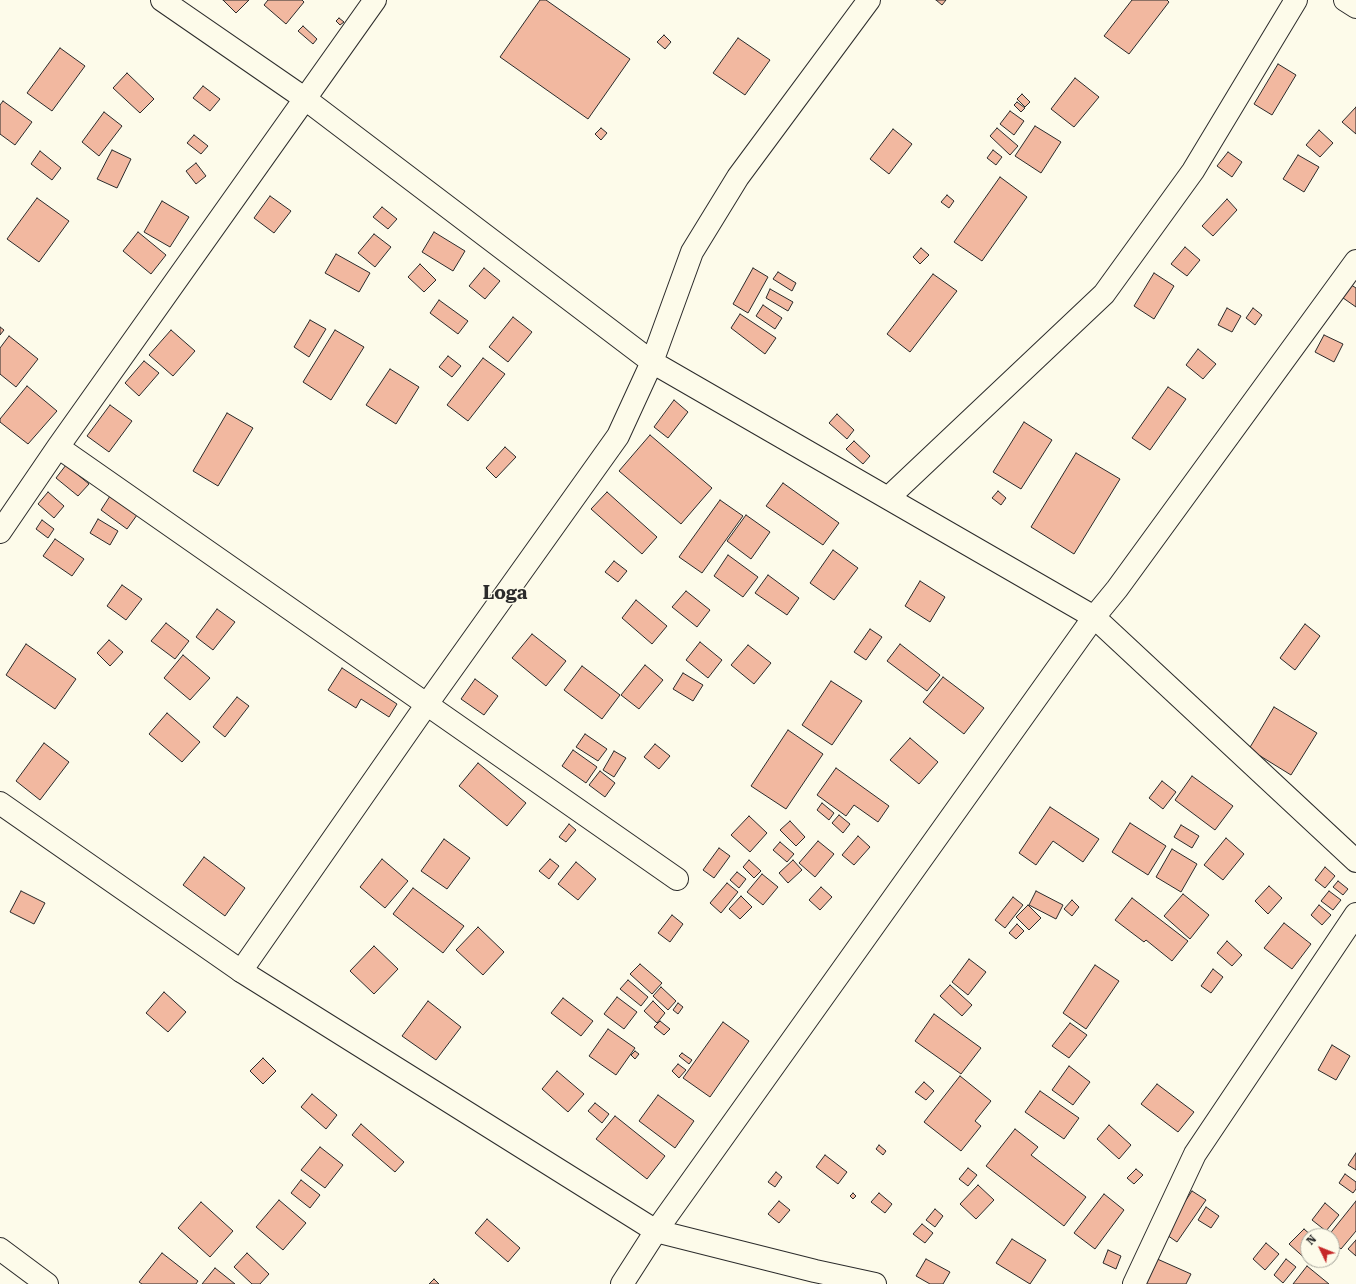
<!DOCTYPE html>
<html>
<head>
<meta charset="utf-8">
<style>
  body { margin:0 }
  #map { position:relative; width:1356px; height:1284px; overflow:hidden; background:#fdfbea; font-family:"Roboto Serif",serif }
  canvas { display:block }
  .north { position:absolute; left:1300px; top:1228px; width:40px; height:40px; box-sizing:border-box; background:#fdfbea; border:1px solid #a9a89e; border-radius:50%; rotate:313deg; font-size:11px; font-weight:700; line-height:16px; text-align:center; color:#2b2b2b }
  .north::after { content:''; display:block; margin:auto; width:14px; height:18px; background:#c62828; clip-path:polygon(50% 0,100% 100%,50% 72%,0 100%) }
</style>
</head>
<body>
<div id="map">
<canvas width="1356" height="1284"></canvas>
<div class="north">N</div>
</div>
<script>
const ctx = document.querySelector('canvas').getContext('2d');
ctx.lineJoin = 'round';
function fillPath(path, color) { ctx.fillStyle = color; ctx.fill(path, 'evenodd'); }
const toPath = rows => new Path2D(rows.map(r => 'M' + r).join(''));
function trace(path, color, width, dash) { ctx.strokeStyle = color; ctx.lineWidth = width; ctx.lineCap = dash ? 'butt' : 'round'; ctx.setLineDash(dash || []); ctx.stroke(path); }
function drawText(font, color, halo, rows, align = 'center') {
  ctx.font = font + ' "Roboto Serif",serif'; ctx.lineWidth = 3; ctx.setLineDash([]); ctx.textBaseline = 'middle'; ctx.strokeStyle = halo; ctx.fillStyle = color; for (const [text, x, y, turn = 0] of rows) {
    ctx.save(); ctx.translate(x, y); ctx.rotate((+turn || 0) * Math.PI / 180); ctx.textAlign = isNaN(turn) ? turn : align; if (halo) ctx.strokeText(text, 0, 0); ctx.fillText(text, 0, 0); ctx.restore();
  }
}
const building = toPath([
  [223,0,249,0,236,13,223,0],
  [268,0,302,0,304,2,286,24,264,5,268,0],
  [540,0,546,0,630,59,588,119,500,57,540,0],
  [936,0,946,0,942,5,936,0],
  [1132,0,1167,0,1169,2,1129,54,1104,36,1132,0],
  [339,18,344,22,340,25,336,21,339,18],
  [303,26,317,39,313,44,298,31,303,26],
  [664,35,671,42,665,49,657,42,664,35],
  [738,38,770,60,745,95,713,73,738,38],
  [60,48,85,66,52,111,27,93,60,48],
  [1278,64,1296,75,1272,115,1254,104,1278,64],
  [127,73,154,99,140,113,113,88,127,73],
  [1075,78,1099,97,1074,127,1051,109,1075,78],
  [203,86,220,99,210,111,193,98,203,86],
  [1022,94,1030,102,1025,107,1017,99,1022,94],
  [3,101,32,122,15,145,0,134,0,105,3,101],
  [1017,102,1025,108,1021,112,1014,105,1017,102],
  [1356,107,1356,134,1342,122,1356,107],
  [1010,111,1024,121,1014,135,1000,124,1010,111],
  [104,112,122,126,99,156,82,142,104,112],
  [1035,126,1061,142,1041,173,1015,156,1035,126],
  [601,128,607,133,601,140,595,134,601,128],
  [997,128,1018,146,1010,155,990,136,997,128],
  [893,129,912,144,889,174,870,159,893,129],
  [1319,130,1333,143,1320,157,1306,145,1319,130],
  [194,135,208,146,201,154,187,143,194,135],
  [112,150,131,159,117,188,97,179,112,150],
  [993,150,1002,157,996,165,987,158,993,150],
  [40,151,61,168,52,180,31,164,40,151],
  [1228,152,1242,162,1232,177,1217,166,1228,152],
  [1298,155,1319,167,1304,192,1283,179,1298,155],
  [196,163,206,176,196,184,186,171,196,163],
  [1000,177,1027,197,982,261,954,242,1000,177],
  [947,195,954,201,949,208,941,202,947,195],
  [270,196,291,211,274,233,254,218,270,196],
  [37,198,69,221,39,262,7,239,37,198],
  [1227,199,1237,210,1213,236,1202,226,1227,199],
  [162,201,189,217,170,247,144,232,162,201],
  [382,207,397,219,388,229,373,217,382,207],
  [138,232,166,255,151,274,123,251,138,232],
  [434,232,465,251,453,271,422,252,434,232],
  [374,234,391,247,375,267,358,253,374,234],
  [1185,247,1200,260,1187,276,1171,264,1185,247],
  [921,248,929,255,920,264,913,257,921,248],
  [336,254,370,273,359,292,325,273,336,254],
  [420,264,436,280,424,292,408,277,420,264],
  [484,268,500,281,485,299,469,286,484,268],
  [753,268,768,277,748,313,733,304,753,268],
  [778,272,796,283,792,291,773,279,778,272],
  [1154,273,1174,286,1154,319,1134,306,1154,273],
  [933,274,957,291,910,352,887,334,933,274],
  [1345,281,1356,288,1356,307,1336,293,1345,281],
  [770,289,793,302,788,311,766,298,770,289],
  [439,300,468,321,458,334,430,313,439,300],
  [763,305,782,318,775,329,756,316,763,305],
  [1227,308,1241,316,1232,332,1218,325,1227,308],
  [1253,308,1262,315,1255,325,1246,318,1253,308],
  [740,314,776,338,765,354,731,328,740,314],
  [513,317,532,332,508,362,489,347,513,317],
  [310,320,326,329,309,357,294,347,310,320],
  [0,327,4,330,0,335,0,327],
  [171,330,195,351,173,376,149,355,171,330],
  [335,330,364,347,331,400,303,382,335,330],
  [1324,335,1343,344,1334,362,1315,352,1324,335],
  [9,336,38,359,16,387,0,374,0,348,9,336],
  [1198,349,1216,364,1203,379,1186,365,1198,349],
  [448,356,461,366,452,377,439,367,448,356],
  [483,358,505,374,468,421,447,405,483,358],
  [144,361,159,373,139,396,125,383,144,361],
  [390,369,419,387,396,424,366,405,390,369],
  [27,386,57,411,28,444,0,422,0,419,27,386],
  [1168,387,1186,399,1150,450,1132,438,1168,387],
  [674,400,688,412,668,438,654,427,674,400],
  [110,405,132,421,109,452,87,436,110,405],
  [227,413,253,428,218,486,193,471,227,413],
  [837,414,854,430,847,439,829,423,837,414],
  [1024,422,1052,440,1021,489,993,472,1024,422],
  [650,435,712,488,681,524,619,471,650,435],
  [854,441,870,456,863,464,846,449,854,441],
  [505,447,516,457,496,478,486,468,505,447],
  [1076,453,1120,479,1074,554,1031,527,1076,453],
  [66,465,89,484,78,496,56,478,66,465],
  [783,483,839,523,823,545,766,506,783,483],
  [998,491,1006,498,1001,505,992,498,998,491],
  [48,492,64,506,54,518,38,504,48,492],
  [607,492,657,537,642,554,591,509,607,492],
  [110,496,137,515,127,529,101,510,110,496],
  [720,500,743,516,702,573,679,557,720,500],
  [746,515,770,532,751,559,727,541,746,515],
  [98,519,118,531,110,545,90,533,98,519],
  [42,520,54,529,48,538,36,529,42,520],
  [55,539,84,559,72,576,43,556,55,539],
  [833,550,858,568,834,600,810,583,833,550],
  [728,555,758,577,743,597,714,576,728,555],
  [614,561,627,571,618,582,605,572,614,561],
  [768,575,799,598,787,615,755,593,768,575],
  [920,581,945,597,930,622,905,606,920,581],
  [122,585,142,599,126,620,107,606,122,585],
  [686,591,710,610,697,627,672,607,686,591],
  [636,600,667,626,652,644,622,618,636,600],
  [217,609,235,622,213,650,196,637,217,609],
  [166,623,189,641,175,659,151,641,166,623],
  [1305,624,1320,636,1295,670,1280,658,1305,624],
  [870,629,882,637,866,660,854,652,870,629],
  [532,634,566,661,546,686,512,658,532,634],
  [109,640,123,652,110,666,97,653,109,640],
  [700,642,722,660,708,678,686,660,700,642],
  [26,644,76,679,55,709,6,675,26,644],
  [900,644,940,675,927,691,887,661,900,644],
  [748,645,771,663,754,684,731,665,748,645],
  [183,655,210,678,190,700,164,678,183,655],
  [645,665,663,680,639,709,621,695,645,665],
  [582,666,620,695,602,719,564,690,582,666],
  [342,668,397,704,389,717,361,699,356,708,328,690,342,668],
  [683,673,703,685,693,701,673,689,683,673],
  [943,677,984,708,964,734,923,702,943,677],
  [475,679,498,696,484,715,461,699,475,679],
  [831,681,862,701,832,745,802,725,831,681],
  [237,697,249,706,225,737,213,727,237,697],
  [1274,707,1317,733,1291,775,1249,749,1274,707],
  [167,713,200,742,182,762,149,734,167,713],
  [788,730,823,754,786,809,751,786,788,730],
  [585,734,607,749,598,761,576,747,585,734],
  [910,738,938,762,919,784,890,760,910,738],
  [44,743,69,762,40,800,16,781,44,743],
  [655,744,670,756,659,769,644,757,655,744],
  [573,750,597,767,586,783,562,766,573,750],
  [614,751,626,758,614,777,603,770,614,751],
  [478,763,526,803,507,826,459,786,478,763],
  [836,768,889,806,878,822,854,805,846,816,817,795,836,768],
  [600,771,615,783,605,797,589,785,600,771],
  [1192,776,1233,806,1215,830,1175,800,1192,776],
  [1162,781,1176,792,1163,809,1149,798,1162,781],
  [822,803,834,813,829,820,817,810,822,803],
  [1050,807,1099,839,1083,862,1053,841,1036,865,1019,853,1050,807],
  [839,815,850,824,843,833,832,823,839,815],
  [749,816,767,833,750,852,731,835,749,816],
  [790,821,805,837,796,846,780,830,790,821],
  [1130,823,1166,846,1148,875,1112,852,1130,823],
  [569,824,576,830,566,842,559,837,569,824],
  [1181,825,1199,836,1192,848,1174,837,1181,825],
  [858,836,870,847,854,865,842,855,858,836],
  [1226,838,1244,854,1223,880,1204,865,1226,838],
  [444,839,470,858,447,889,421,871,444,839],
  [818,841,834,854,815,877,799,863,818,841],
  [780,842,794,854,787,862,773,850,780,842],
  [719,848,730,856,714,878,703,870,719,848],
  [1172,849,1197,864,1181,892,1156,877,1172,849],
  [204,857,245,888,225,916,183,885,204,857],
  [382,859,408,881,385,908,360,887,382,859],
  [550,859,559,866,549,879,539,871,550,859],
  [749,860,761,871,754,878,743,867,749,860],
  [793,860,802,870,788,883,779,873,793,860],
  [576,862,596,879,578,900,558,884,576,862],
  [1325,867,1335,876,1325,888,1315,880,1325,867],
  [737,872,746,879,739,888,730,880,737,872],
  [762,874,778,887,763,905,747,892,762,874],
  [1338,881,1348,889,1343,895,1333,887,1338,881],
  [727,883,738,892,721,913,710,903,727,883],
  [1269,886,1282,898,1268,914,1255,901,1269,886],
  [821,887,832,897,820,910,809,900,821,887],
  [413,888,464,926,443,953,393,914,413,888],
  [21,891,45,903,34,924,10,912,21,891],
  [1036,891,1063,905,1056,919,1029,905,1036,891],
  [1329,891,1341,900,1333,910,1321,901,1329,891],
  [1183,894,1209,915,1190,939,1164,916,1183,894],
  [741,896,752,907,740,919,729,909,741,896],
  [1013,897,1023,905,1005,928,995,920,1013,897],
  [1132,898,1188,941,1172,961,1146,940,1144,942,1115,920,1132,898],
  [1072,900,1079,907,1072,916,1064,909,1072,900],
  [1028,905,1041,918,1029,930,1016,917,1028,905],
  [1319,905,1331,915,1322,925,1311,915,1319,905],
  [672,915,683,924,670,942,658,933,672,915],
  [1284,923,1311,944,1292,969,1264,948,1284,923],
  [1017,924,1024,931,1016,939,1009,933,1017,924],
  [478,927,504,952,483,975,456,950,478,927],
  [1227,941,1242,955,1232,966,1217,953,1227,941],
  [374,946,398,969,374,994,350,971,374,946],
  [969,959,986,972,968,995,952,982,969,959],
  [640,964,662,983,652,994,630,974,640,964],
  [1095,965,1119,981,1086,1029,1063,1013,1095,965],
  [1213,969,1223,977,1211,993,1201,986,1213,969],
  [628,980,648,997,641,1006,620,989,628,980],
  [950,985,972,1005,962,1016,940,996,950,985],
  [661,987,676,1001,668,1010,653,996,661,987],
  [164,992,186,1012,168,1032,146,1013,164,992],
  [617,997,637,1012,624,1029,604,1014,617,997],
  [563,998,593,1021,581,1036,551,1013,563,998],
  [428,1001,461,1027,436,1060,402,1036,428,1001],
  [653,1001,665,1013,657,1023,644,1011,653,1001],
  [678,1003,683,1007,678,1014,673,1010,678,1003],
  [934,1014,981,1048,961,1074,915,1041,934,1014],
  [660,1021,670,1029,664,1035,654,1027,660,1021],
  [723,1022,749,1041,710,1097,683,1078,723,1022],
  [1070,1023,1087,1035,1069,1058,1052,1046,1070,1023],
  [608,1029,635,1048,616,1075,589,1056,608,1029],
  [1332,1045,1350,1056,1336,1080,1318,1070,1332,1045],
  [635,1051,639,1054,635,1059,631,1055,635,1051],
  [682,1053,692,1060,689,1064,679,1056,682,1053],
  [263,1058,276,1071,263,1084,250,1071,263,1058],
  [678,1064,686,1070,679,1078,672,1071,678,1064],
  [1069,1066,1090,1082,1073,1105,1052,1090,1069,1066],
  [557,1071,584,1094,568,1112,542,1089,557,1071],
  [960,1076,991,1101,975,1121,981,1126,961,1151,924,1122,960,1076],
  [924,1082,934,1091,926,1100,915,1092,924,1082],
  [1157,1084,1194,1112,1178,1132,1141,1104,1157,1084],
  [1040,1091,1079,1118,1064,1139,1025,1112,1040,1091],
  [312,1094,337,1115,326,1129,301,1107,312,1094],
  [658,1095,694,1121,675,1148,639,1121,658,1095],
  [595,1103,609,1114,602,1123,588,1111,595,1103],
  [615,1116,665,1156,647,1179,596,1139,615,1116],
  [361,1124,404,1162,395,1172,352,1135,361,1124],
  [1109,1125,1131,1145,1119,1159,1097,1139,1109,1125],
  [1015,1129,1038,1147,1031,1155,1086,1197,1064,1226,986,1166,1015,1129],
  [879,1145,886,1151,883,1155,876,1149,879,1145],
  [320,1147,343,1165,325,1188,301,1170,320,1147],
  [1356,1153,1356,1170,1348,1165,1356,1153],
  [825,1155,847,1172,838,1184,816,1167,825,1155],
  [968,1168,977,1175,968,1186,959,1179,968,1168],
  [1136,1169,1143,1175,1134,1184,1127,1178,1136,1169],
  [776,1172,782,1177,775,1187,768,1182,776,1172],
  [1345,1174,1356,1182,1356,1189,1353,1193,1339,1183,1345,1174],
  [301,1180,320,1195,310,1208,291,1193,301,1180],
  [978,1185,994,1200,976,1219,960,1204,978,1185],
  [1192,1191,1206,1200,1177,1242,1164,1233,1192,1191],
  [853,1193,856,1196,853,1199,850,1196,853,1193],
  [879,1193,892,1204,885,1213,871,1202,879,1193],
  [1104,1194,1124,1210,1095,1249,1074,1233,1104,1194],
  [279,1200,306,1223,283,1250,256,1227,279,1200],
  [779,1201,790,1210,779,1223,768,1214,779,1201],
  [1356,1201,1356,1231,1341,1249,1332,1242,1332,1236,1328,1236,1356,1201],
  [201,1202,233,1231,210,1257,178,1228,201,1202],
  [1325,1203,1339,1215,1326,1231,1312,1220,1325,1203],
  [1206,1207,1219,1216,1211,1228,1198,1220,1206,1207],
  [935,1209,943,1216,935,1227,926,1220,935,1209],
  [487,1219,520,1248,508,1262,475,1233,487,1219],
  [922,1224,933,1233,925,1243,913,1234,922,1224],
  [1304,1229,1312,1236,1308,1236,1308,1260,1311,1260,1309,1262,1289,1244,1304,1229],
  [1012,1239,1046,1260,1030,1284,996,1263,1012,1239],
  [1356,1240,1356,1256,1348,1249,1356,1240],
  [1266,1243,1279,1254,1265,1270,1253,1259,1266,1243],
  [1108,1250,1121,1256,1116,1269,1103,1263,1108,1250],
  [162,1253,198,1281,196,1284,142,1284,139,1282,162,1253],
  [247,1253,269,1274,260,1284,252,1284,234,1267,247,1253],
  [1155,1258,1191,1274,1186,1284,1143,1284,1155,1258],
  [926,1259,950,1272,943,1284,930,1284,916,1276,926,1259],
  [1286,1259,1296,1267,1283,1283,1274,1275,1286,1259],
  [1307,1266,1329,1284,1293,1284,1307,1266],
  [215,1268,235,1284,202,1284,215,1268],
  [434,1279,439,1284,429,1284,434,1279]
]);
fillPath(building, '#f2b8a0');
trace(building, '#2b2b2b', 1);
const street = toPath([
  [162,0,304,98,652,362,1094,617,1356,861],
  [1345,0,1356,7],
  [58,447,677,879],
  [888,498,1104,294,1193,171,1296,0],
  [0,532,58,447,375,0],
  [241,971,427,704,618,436,652,362,692,252,738,177,869,0],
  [0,1249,47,1284],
  [622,1284,656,1231,1094,617,1117,589,1356,261],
  [1134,1284,1195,1154,1356,914]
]);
const secondary = toPath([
  [0,803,241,971,656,1231,815,1271,875,1284]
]);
trace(street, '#2b2b2b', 24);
trace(secondary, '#2b2b2b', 24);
trace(street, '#fdfbea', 22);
trace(secondary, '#fdfbea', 22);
drawText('bold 18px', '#2b2b2b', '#fdfbea', [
  ["Loga",505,594]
]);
</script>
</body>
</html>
